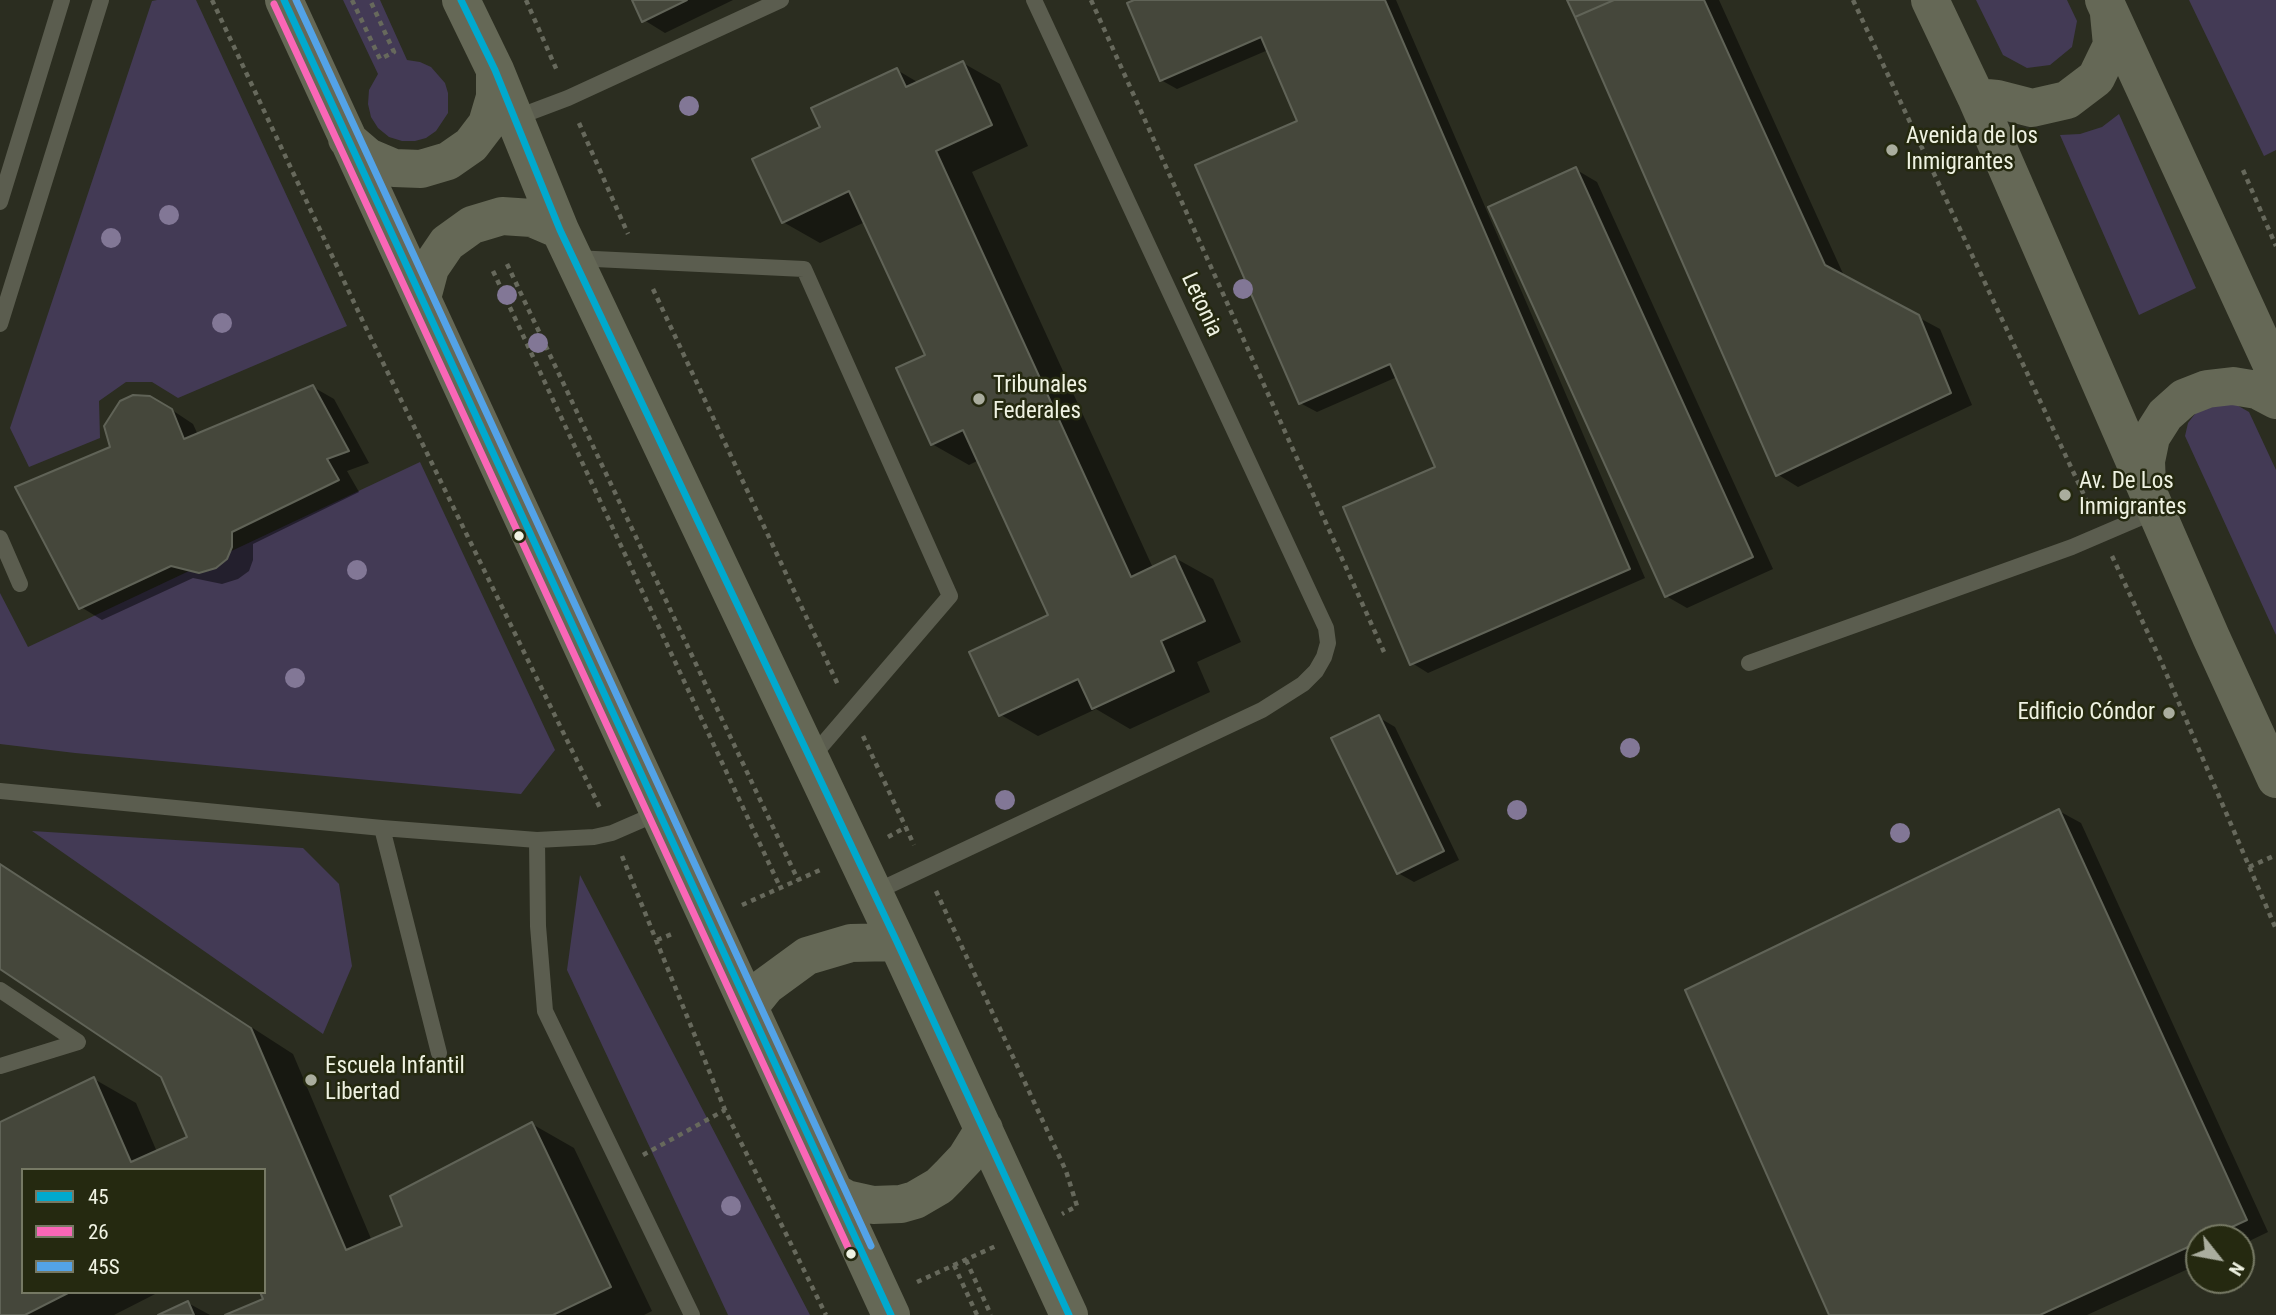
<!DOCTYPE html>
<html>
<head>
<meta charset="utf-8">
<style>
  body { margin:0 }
  #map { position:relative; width:2276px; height:1315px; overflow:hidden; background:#2b2d20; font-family:"Roboto Condensed",sans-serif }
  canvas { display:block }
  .legend { position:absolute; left:21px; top:1168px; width:245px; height:126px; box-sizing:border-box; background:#252910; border:2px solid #767964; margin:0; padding:9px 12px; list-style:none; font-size:21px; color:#eff2e2 }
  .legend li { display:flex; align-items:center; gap:14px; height:35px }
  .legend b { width:35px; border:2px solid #767964 }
  .north { position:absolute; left:2185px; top:1224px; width:70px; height:70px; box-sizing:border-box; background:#252910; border:2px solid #767964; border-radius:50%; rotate:121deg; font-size:19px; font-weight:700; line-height:28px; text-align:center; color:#eff2e2 }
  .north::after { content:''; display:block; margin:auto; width:24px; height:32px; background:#aaad9e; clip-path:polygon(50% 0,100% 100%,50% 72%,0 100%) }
</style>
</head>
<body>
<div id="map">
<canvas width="2276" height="1315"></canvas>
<ul class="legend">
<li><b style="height:9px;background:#00a9ce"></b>45</li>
<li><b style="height:9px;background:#fa66b7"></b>26</li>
<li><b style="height:9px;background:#53a3e8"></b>45S</li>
</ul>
<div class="north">N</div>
</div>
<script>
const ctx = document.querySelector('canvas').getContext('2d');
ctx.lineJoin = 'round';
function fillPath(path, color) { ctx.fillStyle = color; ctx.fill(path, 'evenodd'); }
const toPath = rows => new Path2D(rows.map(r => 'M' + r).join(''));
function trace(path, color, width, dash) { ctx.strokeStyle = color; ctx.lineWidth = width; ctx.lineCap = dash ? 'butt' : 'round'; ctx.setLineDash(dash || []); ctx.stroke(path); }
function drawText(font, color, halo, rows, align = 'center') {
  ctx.font = font + ' "Roboto Condensed",sans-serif'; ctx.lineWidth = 5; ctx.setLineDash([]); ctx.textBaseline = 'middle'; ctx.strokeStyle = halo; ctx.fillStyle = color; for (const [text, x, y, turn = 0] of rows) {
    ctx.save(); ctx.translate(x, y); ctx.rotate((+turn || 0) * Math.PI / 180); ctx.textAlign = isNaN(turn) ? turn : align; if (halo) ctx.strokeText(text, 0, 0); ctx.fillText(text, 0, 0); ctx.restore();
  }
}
fillPath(toPath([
  [157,0,196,0,347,326,178,398,152,382,126,382,99,401,100,438,29,467,10,428,152,1],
  [343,0,380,0,407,60,420,62,431,67,445,83,448,93,448,113,436,131,426,138,415,141,402,141,389,137,378,128,371,117,368,104,369,90,378,74],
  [1976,0,2067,0,2077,21,2072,47,2050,65,2027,68,2003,55],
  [2189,0,2276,0,2276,150,2264,156],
  [2119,114,2196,288,2139,315,2060,135,2080,134,2102,127],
  [2228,400,2249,412,2276,470,2276,635,2185,436,2188,423,2204,402],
  [420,462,555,750,521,794,75,753,0,744,0,593,28,647],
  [32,831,303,848,339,884,352,966,323,1034],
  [580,875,810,1315,728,1315,567,970]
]), '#433a55');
fillPath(toPath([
  [634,0,733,0,665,33,644,20],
  [1139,0,1396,0,1645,578,1428,673,1412,663,1437,468,1397,377,1317,412,1300,403,1299,121,1268,50,1177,89,1161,80],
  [1568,0,1719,0,1845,278,1940,329,1972,405,1798,487,1777,474],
  [963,63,1000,84,1028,146,972,172,1153,568,1175,558,1213,579,1241,642,1197,662,1210,692,1130,729,1096,709,1038,736,1001,715,1051,616,979,460,969,465,932,444,927,356,865,222,820,243,783,222,897,70,919,83],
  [1575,169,1597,182,1773,569,1687,608,1666,596],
  [313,387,334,399,369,463,347,471,359,492,253,544,253,560,249,571,238,579,222,584,193,578,102,620,81,607,112,448,172,410,193,424,198,435],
  [1378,717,1395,727,1459,860,1414,882,1398,873],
  [2059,811,2081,823,2268,1232,2241,1245,2241,1238,2199,1238,2199,1264,2087,1315,1831,1315],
  [0,865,293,1054,372,1241,404,1227,532,1124,574,1148,652,1311,644,1315,229,1315,265,1300,264,1170,23,1170,23,1292,159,1292,114,1315,0,1315,0,1123,94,1079,136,1103,157,1152,189,1137,162,1075,0,967],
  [188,1303,210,1315,162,1315]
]), '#0007');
const building = toPath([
  [632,0,687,0,642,22,632,0],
  [1134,0,1385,0,1630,569,1410,665,1343,507,1435,467,1390,364,1299,404,1195,165,1297,121,1261,37,1160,81,1127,3,1134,0],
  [1567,0,1614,0,1575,17,1567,0],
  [1614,0,1704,0,1825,265,1919,315,1951,393,1776,476,1575,17,1614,0],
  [963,61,992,125,936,151,1131,577,1175,556,1205,621,1161,641,1174,671,1092,709,1078,679,999,716,969,652,1048,615,963,430,931,445,896,368,925,355,849,191,782,223,752,159,820,127,811,108,897,68,906,87,963,61],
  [1576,167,1753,557,1665,597,1488,207,1576,167],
  [313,385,349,451,327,459,339,480,232,532,232,547,227,559,216,568,199,573,171,566,79,609,15,487,110,447,104,426,120,401,133,395,150,396,172,409,184,439,313,385],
  [1379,715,1444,851,1397,874,1331,738,1379,715],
  [2059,809,2247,1220,2208,1238,2199,1238,2199,1242,2040,1315,1829,1315,1685,990,2059,809],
  [0,864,251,1028,346,1250,402,1226,390,1196,532,1122,611,1287,553,1315,225,1315,263,1299,260,1292,264,1292,264,1170,23,1170,23,1292,70,1292,25,1315,0,1315,0,1122,94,1077,131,1162,187,1137,161,1077,0,969,0,864],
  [188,1301,194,1315,158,1315,188,1301]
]);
fillPath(building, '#45473b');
trace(building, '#606357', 2);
trace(toPath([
  [212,0,366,328,601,810],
  [352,0,380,59,394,52,370,0],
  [526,0,558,73],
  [1091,0,1384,652],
  [1853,0,2091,510],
  [579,123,628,234],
  [2243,170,2276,246],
  [507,264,798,880],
  [493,271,780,887],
  [653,289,839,687],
  [2112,556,2160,659,2276,929],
  [863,736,914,845],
  [888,837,906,827],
  [622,856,725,1110,826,1315],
  [2249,867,2276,855],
  [936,891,1066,1171,1077,1206,1062,1214],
  [742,905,820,870],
  [657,940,672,934],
  [643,1155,725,1110],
  [966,1260,991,1315],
  [954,1265,977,1315],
  [917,1282,998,1245]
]), '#67695c', 4.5, [5, 5]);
trace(toPath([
  [515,118,568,98,781,0],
  [0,202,62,0],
  [574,258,804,269,950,596,811,758],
  [0,324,101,0],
  [0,538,20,584],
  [1749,663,2072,547,2156,511],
  [0,791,382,828,537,840],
  [658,813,612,833,594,837,537,840,538,926,545,1011,692,1315],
  [382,828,439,1053],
  [873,893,1262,710,1303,684,1316,671,1324,657,1328,643,1326,628,1034,0],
  [0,990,78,1042,0,1066]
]), '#5b5d4f', 16);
trace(toPath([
  [284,0,891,1315],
  [461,0,495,70,560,230,897,942,1069,1315],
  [1930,0,1976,97,2211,637,2276,779],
  [2104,0,2276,374],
  [1976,97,1997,99,2032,108,2067,100,2096,78,2112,45,2109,14],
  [347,139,368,157,394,168,421,169,448,161,471,145,487,124,495,97,495,72],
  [422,298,430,268,447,243,472,225,502,216,532,218,560,230],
  [2147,486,2146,461,2151,437,2165,415,2184,398,2207,389,2233,386,2257,390,2276,400],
  [749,1007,766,986,807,956,851,943,897,942],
  [834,1192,846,1199,873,1205,901,1204,915,1200,939,1186,949,1176,966,1158,984,1129]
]), '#656856', 38);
trace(toPath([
  [284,0,891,1315],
  [461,0,495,70,560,230,897,942,1069,1315]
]), '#00a9ce', 7);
trace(toPath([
  [274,4,851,1254]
]), '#fa66b7', 7);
trace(toPath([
  [296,0,871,1246]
]), '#53a3e8', 7);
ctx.fillStyle = '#827796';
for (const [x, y] of [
  [689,106],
  [169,215],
  [111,238],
  [1243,289],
  [507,295],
  [222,323],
  [538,343],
  [357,570],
  [295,678],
  [1630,748],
  [1005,800],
  [1517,810],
  [1900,833],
  [731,1206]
]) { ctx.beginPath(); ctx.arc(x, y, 10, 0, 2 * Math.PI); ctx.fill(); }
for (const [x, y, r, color] of [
  [1892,150,7,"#aaad9e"],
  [979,399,7,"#aaad9e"],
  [2065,495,7,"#aaad9e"],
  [519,536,6,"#eff2e2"],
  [2169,713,7,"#aaad9e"],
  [311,1080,7,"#aaad9e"],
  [851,1254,6,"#eff2e2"]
]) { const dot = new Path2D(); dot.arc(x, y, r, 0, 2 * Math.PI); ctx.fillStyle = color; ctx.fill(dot); trace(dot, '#252910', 2.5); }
drawText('23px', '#eff2e2', '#252910', [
  ["Avenida de los",1906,137],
  ["Inmigrantes",1906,163],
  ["Tribunales",993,386],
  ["Federales",993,412],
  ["Av. De Los",2079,482],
  ["Inmigrantes",2079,508],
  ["Edificio Cóndor",2155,713,"right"],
  ["Escuela Infantil",325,1067],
  ["Libertad",325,1093]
], 'left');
drawText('23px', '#eff2e2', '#252910', [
  ["Letonia",1201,305,65]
]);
</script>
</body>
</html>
